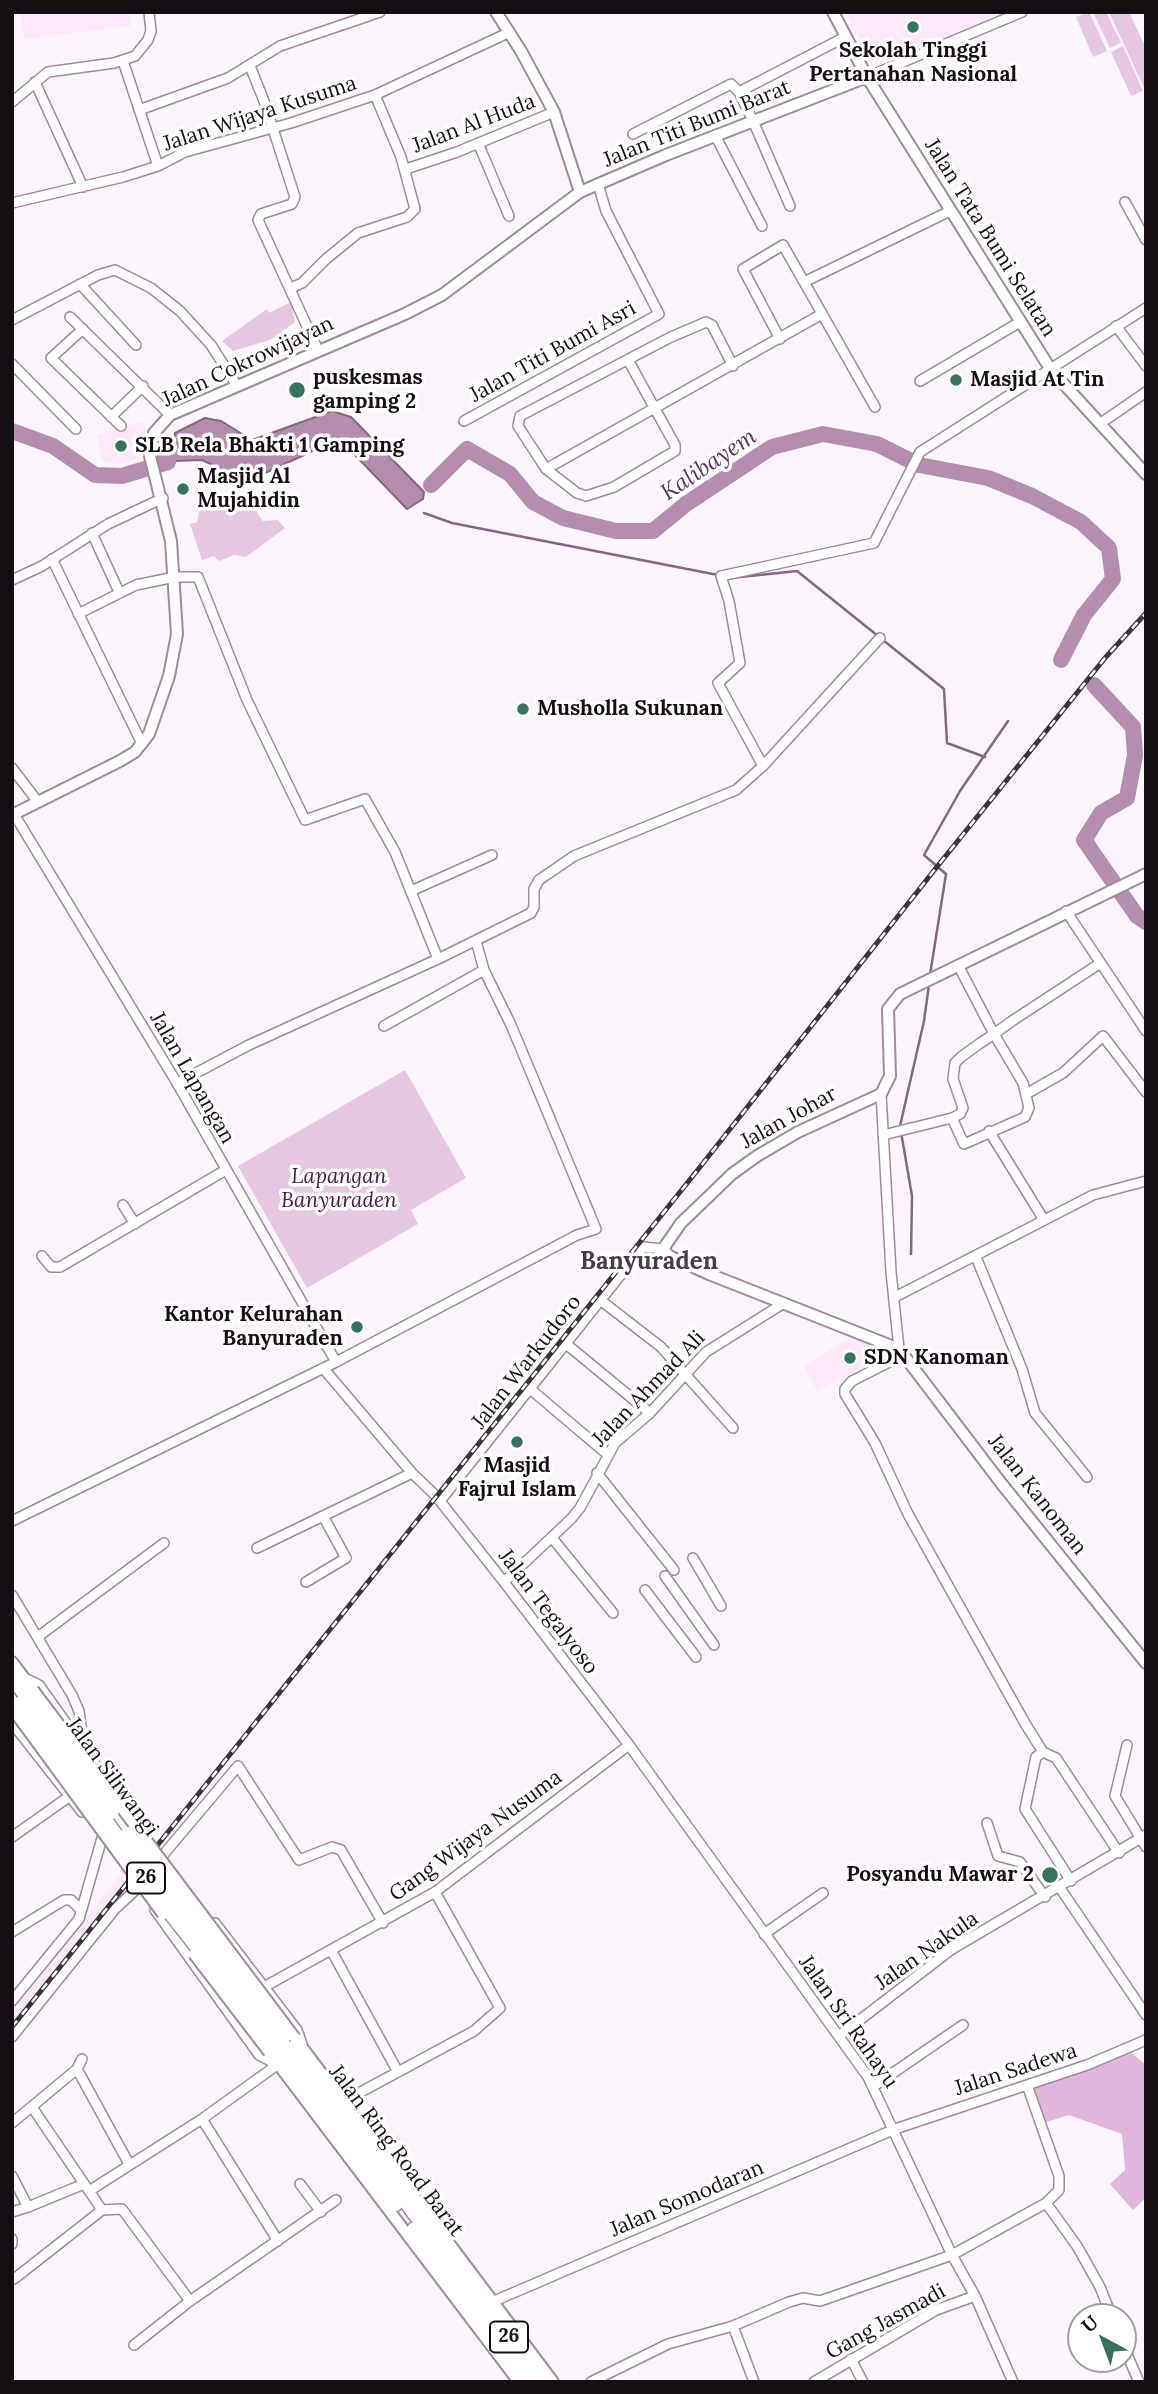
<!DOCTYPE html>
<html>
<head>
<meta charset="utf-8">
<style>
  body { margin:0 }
  #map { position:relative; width:1158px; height:2394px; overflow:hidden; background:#fdf5fc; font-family:Lora,serif }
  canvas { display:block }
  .frame { position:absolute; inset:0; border:14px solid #150f14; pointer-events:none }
  .north { position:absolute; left:1067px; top:2303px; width:70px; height:70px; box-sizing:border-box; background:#fff; border:2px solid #a19fa1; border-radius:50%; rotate:319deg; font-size:19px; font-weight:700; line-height:28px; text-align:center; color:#150f14 }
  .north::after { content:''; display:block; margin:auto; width:24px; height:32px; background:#38725a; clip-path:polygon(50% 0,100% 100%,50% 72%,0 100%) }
</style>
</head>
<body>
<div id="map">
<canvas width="1158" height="2394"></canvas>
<div class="frame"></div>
<div class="north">U</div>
</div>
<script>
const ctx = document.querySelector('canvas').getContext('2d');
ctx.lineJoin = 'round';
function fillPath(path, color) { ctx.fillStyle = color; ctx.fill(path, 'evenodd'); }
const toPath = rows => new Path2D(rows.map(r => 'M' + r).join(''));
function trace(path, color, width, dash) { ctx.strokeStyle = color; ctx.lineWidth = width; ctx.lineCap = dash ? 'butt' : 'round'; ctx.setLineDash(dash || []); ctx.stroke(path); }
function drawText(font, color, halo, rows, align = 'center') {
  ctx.font = font + ' Lora,serif'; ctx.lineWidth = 7; ctx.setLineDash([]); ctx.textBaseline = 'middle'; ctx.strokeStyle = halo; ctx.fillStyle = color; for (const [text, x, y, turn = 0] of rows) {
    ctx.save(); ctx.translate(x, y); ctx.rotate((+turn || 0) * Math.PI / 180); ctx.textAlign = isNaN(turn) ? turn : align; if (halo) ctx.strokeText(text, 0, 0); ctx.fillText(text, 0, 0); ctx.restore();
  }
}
fillPath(toPath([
  [21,12,129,12,131,26,24,39],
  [846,12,1005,12,941,41,893,59,878,61,865,49],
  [146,421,141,457,115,465,114,462,102,461,97,435],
  [858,1333,896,1350,817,1391,804,1366],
  [123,1872,132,1884,12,2034,12,2009]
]), '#fee9fb');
fillPath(toPath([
  [1089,12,1107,51,1093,57,1076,17],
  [1093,12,1106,12,1121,43,1110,48],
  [1109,12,1129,12,1146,48,1146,92],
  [1123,46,1143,91,1131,96,1111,52],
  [291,302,295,322,270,340,233,351,222,341,267,309,269,313],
  [224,498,256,511,263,521,278,520,285,528,246,557,234,555,219,561,214,556,202,560,190,524,197,522,199,512,207,503],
  [405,1070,466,1178,411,1210,418,1224,307,1288,238,1166]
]), '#e5c7e1');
fillPath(toPath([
  [1129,2051,1146,2065,1146,2198,1133,2210,1110,2184,1125,2170,1122,2134,1069,2115,1037,2125,1025,2084]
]), '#dfb7da');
const water = toPath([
  [332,411,351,417,424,492,423,499,407,509,354,454,339,448,315,450,252,479,243,479,202,460,173,461,151,468,156,455,171,452,175,433,205,418,221,421,252,440,332,411]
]);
fillPath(water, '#b38eaf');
trace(water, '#846880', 2);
trace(toPath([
  [424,513,452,523,718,575],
  [731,578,797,571,944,689,947,743,985,757],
  [930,975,946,874,924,855,960,791,1008,721],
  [911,1254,912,1196,900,1126,924,1021,929,985]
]), '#846880', 2.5);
trace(toPath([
  [12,431,53,446,95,475,122,476,168,462],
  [431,485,467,449,510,474,533,502,563,518,616,531,653,531,686,504,772,447,823,434,877,444,919,465,988,478,1032,496,1081,522,1109,548,1113,579,1084,615,1061,660],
  [1094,685,1133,727,1135,755,1127,798,1101,813,1084,840,1137,916,1146,922]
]), '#b38eaf', 16);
const minor = toPath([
  [123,61,158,166],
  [250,66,264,101,295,197,292,204,261,214,258,220,318,350],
  [867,77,1022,12],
  [35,82,83,187],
  [739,92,845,37],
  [12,102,48,72,114,63,135,56,148,40,151,31,149,12],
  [139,110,228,78,280,46,380,12],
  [633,134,731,84,739,92,753,121,790,206],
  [715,135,762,226],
  [478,143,509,216],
  [406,169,457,152,554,112],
  [1125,202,1146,240],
  [12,203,123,177,158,166,185,152,291,123,375,95,510,32],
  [804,282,950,211],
  [80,284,136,345],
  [291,288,302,283,326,259,358,233,407,217,415,209,401,157,375,95],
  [70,317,170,415],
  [12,320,98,275,115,270,151,288,180,311,211,345,237,386],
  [1116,326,1146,366],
  [83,329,51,358,121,426],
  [780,339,743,269,783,245,875,407],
  [628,360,675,445,675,451,614,487,586,496,577,493,546,469,518,426,520,416,669,338,706,322,712,325,733,366],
  [12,364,76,429],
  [920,381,1020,322],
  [111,417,143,386],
  [464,421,659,314,606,211,598,184],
  [1101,423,1146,392],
  [546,469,822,314],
  [92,533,119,592],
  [52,559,142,744],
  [12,580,42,566,108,524,163,498],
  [78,614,136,585,175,577,198,577,247,700,305,820,365,799,395,852,438,959],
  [763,766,718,683,740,663,729,601,721,576,874,543,920,452,1146,308],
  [12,768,38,802],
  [14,814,177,1083,336,1362],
  [411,891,492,855],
  [1066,911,1146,1031],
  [958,965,994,1034,1023,1083,1029,1108,1025,1117,964,1144,952,1118,960,1114,963,1108,953,1079,955,1063,961,1057,979,1044,994,1034,1012,1021,1099,964],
  [384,1026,484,970],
  [177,1083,249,1045,438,959,531,913,534,907,534,889,539,880,574,856,736,790,763,766,880,638],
  [881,1094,891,1272,899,1349],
  [1026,1094,1063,1073,1103,1036,1146,1092],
  [989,1131,1044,1220],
  [883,1135,952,1118],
  [123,1205,135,1224],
  [42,1256,51,1267,60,1267,224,1171],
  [976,1257,1022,1369,1035,1413,1087,1477],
  [895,1297,1093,1195,1146,1181],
  [599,1299,661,1347,733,1428],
  [565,1343,650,1413],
  [903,1355,852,1381,845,1389,845,1394,875,1443,908,1514,1026,1725,1043,1752,1056,1758,1119,1853],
  [323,1368,412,1473,436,1496,504,1582,629,1745,868,2077,952,2255,975,2296,1013,2382],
  [529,1388,607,1454],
  [597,1473,674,1570],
  [440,1501,643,1247,663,1249],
  [12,1521,336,1362,577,1235,596,1229,511,1025,484,970,476,941],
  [553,1539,613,1613],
  [257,1548,412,1473],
  [693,1558,721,1606],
  [665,1576,714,1645],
  [306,1582,346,1558,323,1516],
  [504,1582,571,1519,580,1508,615,1443,650,1413,706,1352,784,1303],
  [645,1590,696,1657],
  [12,1595,72,1695,79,1711,84,1747],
  [39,1636,164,1543],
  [23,1677,39,1685,101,1772],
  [12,1723,82,1812],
  [1127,1745,1115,1796,1146,1847],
  [1043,1752,1036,1757,1025,1809,1071,1881],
  [987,1823,998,1856,1020,1862,1045,1897],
  [12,1837,70,1796],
  [158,1861,238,1766,299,1860,332,1847,341,1850,383,1923],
  [1060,1888,1146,2015],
  [155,1910,259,2055,278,2065],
  [215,1923,297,2030,302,2044],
  [12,1932,64,1900,71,1900,81,1910],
  [764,1934,823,1893],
  [331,1950,398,2072],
  [264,1987,435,1892,629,1745],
  [12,2001,79,1919,102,1838],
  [839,2036,952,1949,1146,1835],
  [12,2037,115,1909,144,1882],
  [77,2069,129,2164],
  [874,2086,963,2025],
  [344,2101,474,2031,500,2008,435,1892],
  [32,2107,102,2210],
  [202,2119,278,2241],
  [12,2123,77,2069,82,2059],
  [12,2176,28,2207,84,2184],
  [300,2184,321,2212],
  [89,2191,202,2119,277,2065],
  [1046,2203,1077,2246,1100,2287,1112,2317],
  [12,2212,28,2207],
  [12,2239,12,2244],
  [14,2279,102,2210,122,2209,190,2301],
  [492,2302,895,2129,1087,2065,1146,2040],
  [733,2326,754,2382],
  [134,2345,190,2301,336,2200],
  [1123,2345,1139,2382],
  [851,2359,863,2382],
  [591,2382,668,2344,733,2326,789,2302,803,2298,820,2301,952,2255,1046,2203,1059,2190,1059,2176,1027,2085],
  [814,2382,936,2310,975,2296]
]);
const tertiary = toPath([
  [496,12,521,51,554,112,580,192],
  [833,12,867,77,1051,370,1146,474],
  [12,815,120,761,135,752,149,734,169,676,177,634,171,541,150,456,154,433,170,415,405,314,442,295,580,192,666,155,867,77],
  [1146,874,900,994,888,1009,890,1076,881,1094,798,1132,757,1156,732,1174,681,1223,663,1249,669,1256,709,1274,899,1349,1001,1483,1146,1663],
  [12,1662,33,1690],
  [295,2038,553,2382],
  [269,2052,519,2382]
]);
const trunk = toPath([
  [12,1675,26,1694],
  [283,2036,542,2382],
  [277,2047,395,2203],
  [415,2230,525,2377]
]);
trace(minor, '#9d8c9b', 12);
trace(tertiary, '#9d8c9b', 14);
trace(trunk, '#9d8c9b', 19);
trace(minor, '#fff', 9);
trace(tertiary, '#fff', 10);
trace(trunk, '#fff', 16);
const rail = toPath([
  [12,2027,704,1162,936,868,1105,658,1146,613]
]);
trace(rail, '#3b353a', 5);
trace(rail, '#fff', 2.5, [8]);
const tertiaryBridge = toPath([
  [33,1690,295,2038],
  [12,1708,163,1914],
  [194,1954,269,2052]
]);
const trunkBridge = toPath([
  [26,1694,111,1811],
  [20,1705,167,1907,277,2047],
  [128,1835,283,2036]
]);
trace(tertiaryBridge, '#9d8c9b', 14, []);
trace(trunkBridge, '#9d8c9b', 19, []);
trace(tertiaryBridge, '#fff', 10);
trace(trunkBridge, '#fff', 16);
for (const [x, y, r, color] of [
  [913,27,7,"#38725a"],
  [956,380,7,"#38725a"],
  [297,390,9,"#38725a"],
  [121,446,7,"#38725a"],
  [183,489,7,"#38725a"],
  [523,709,7,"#38725a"],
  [357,1327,7,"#38725a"],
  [850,1358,7,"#38725a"],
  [517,1442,7,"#38725a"],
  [1050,1875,9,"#38725a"]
]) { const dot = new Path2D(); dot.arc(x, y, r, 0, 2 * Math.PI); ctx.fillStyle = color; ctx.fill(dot); trace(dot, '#fff', 2.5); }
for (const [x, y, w] of [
  [146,1878,38],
  [509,2337,38]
]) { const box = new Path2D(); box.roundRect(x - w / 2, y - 15.5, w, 31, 5); ctx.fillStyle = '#fff'; ctx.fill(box); trace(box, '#150f14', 2); }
drawText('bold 19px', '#150f14', null, [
  ["26",146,1878],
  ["26",509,2337]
]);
drawText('bold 21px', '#150f14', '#fff', [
  ["Sekolah Tinggi",913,51,"center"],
  ["Pertanahan Nasional",913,75,"center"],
  ["puskesmas",313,378],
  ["gamping 2",313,402],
  ["Masjid At Tin",970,380],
  ["SLB Rela Bhakti 1 Gamping",135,446],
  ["Masjid Al",197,477],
  ["Mujahidin",197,501],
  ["Musholla Sukunan",537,709],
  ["Kantor Kelurahan",343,1315,"right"],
  ["Banyuraden",343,1339,"right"],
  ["SDN Kanoman",864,1358],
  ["Masjid",517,1466,"center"],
  ["Fajrul Islam",517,1490,"center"],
  ["Posyandu Mawar 2",1034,1875,"right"]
], 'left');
drawText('21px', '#150f14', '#fff', [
  ["Jalan Wijaya Kusuma",260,114,-18],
  ["Jalan Al Huda",474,124,-21],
  ["Jalan Titi Bumi Barat",697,124,-22],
  ["Jalan Tata Bumi Selatan",990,238,58],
  ["Jalan Titi Bumi Asri",553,352,-29],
  ["Jalan Cokrowijayan",248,362,-25],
  ["Jalan Lapangan",192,1078,60],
  ["Jalan Johar",789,1118,-29],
  ["Jalan Warkudoro",527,1362,-52],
  ["Jalan Ahmad Ali",649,1389,-46],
  ["Jalan Kanoman",1037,1495,52],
  ["Jalan Tegalyoso",548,1612,53],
  ["Jalan Siliwangi",112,1777,54],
  ["Gang Wijaya Nusuma",476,1836,-36],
  ["Jalan Nakula",927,1951,-35],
  ["Jalan Sri Rahayu",848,2022,55],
  ["Jalan Sadewa",1016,2070,-18],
  ["Jalan Ring Road Barat",396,2151,53],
  ["Jalan Somodaran",687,2199,-23],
  ["Gang Jasmadi",886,2322,-29]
]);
drawText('italic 21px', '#491a46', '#fff', [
  ["Lapangan",339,1177],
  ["Banyuraden",339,1201]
]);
drawText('italic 23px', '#62315f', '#fff', [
  ["Kalibayem",709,465,-34]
]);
drawText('bold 24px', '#4a3b49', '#fff', [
  ["Banyuraden",649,1262]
]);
</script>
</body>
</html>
